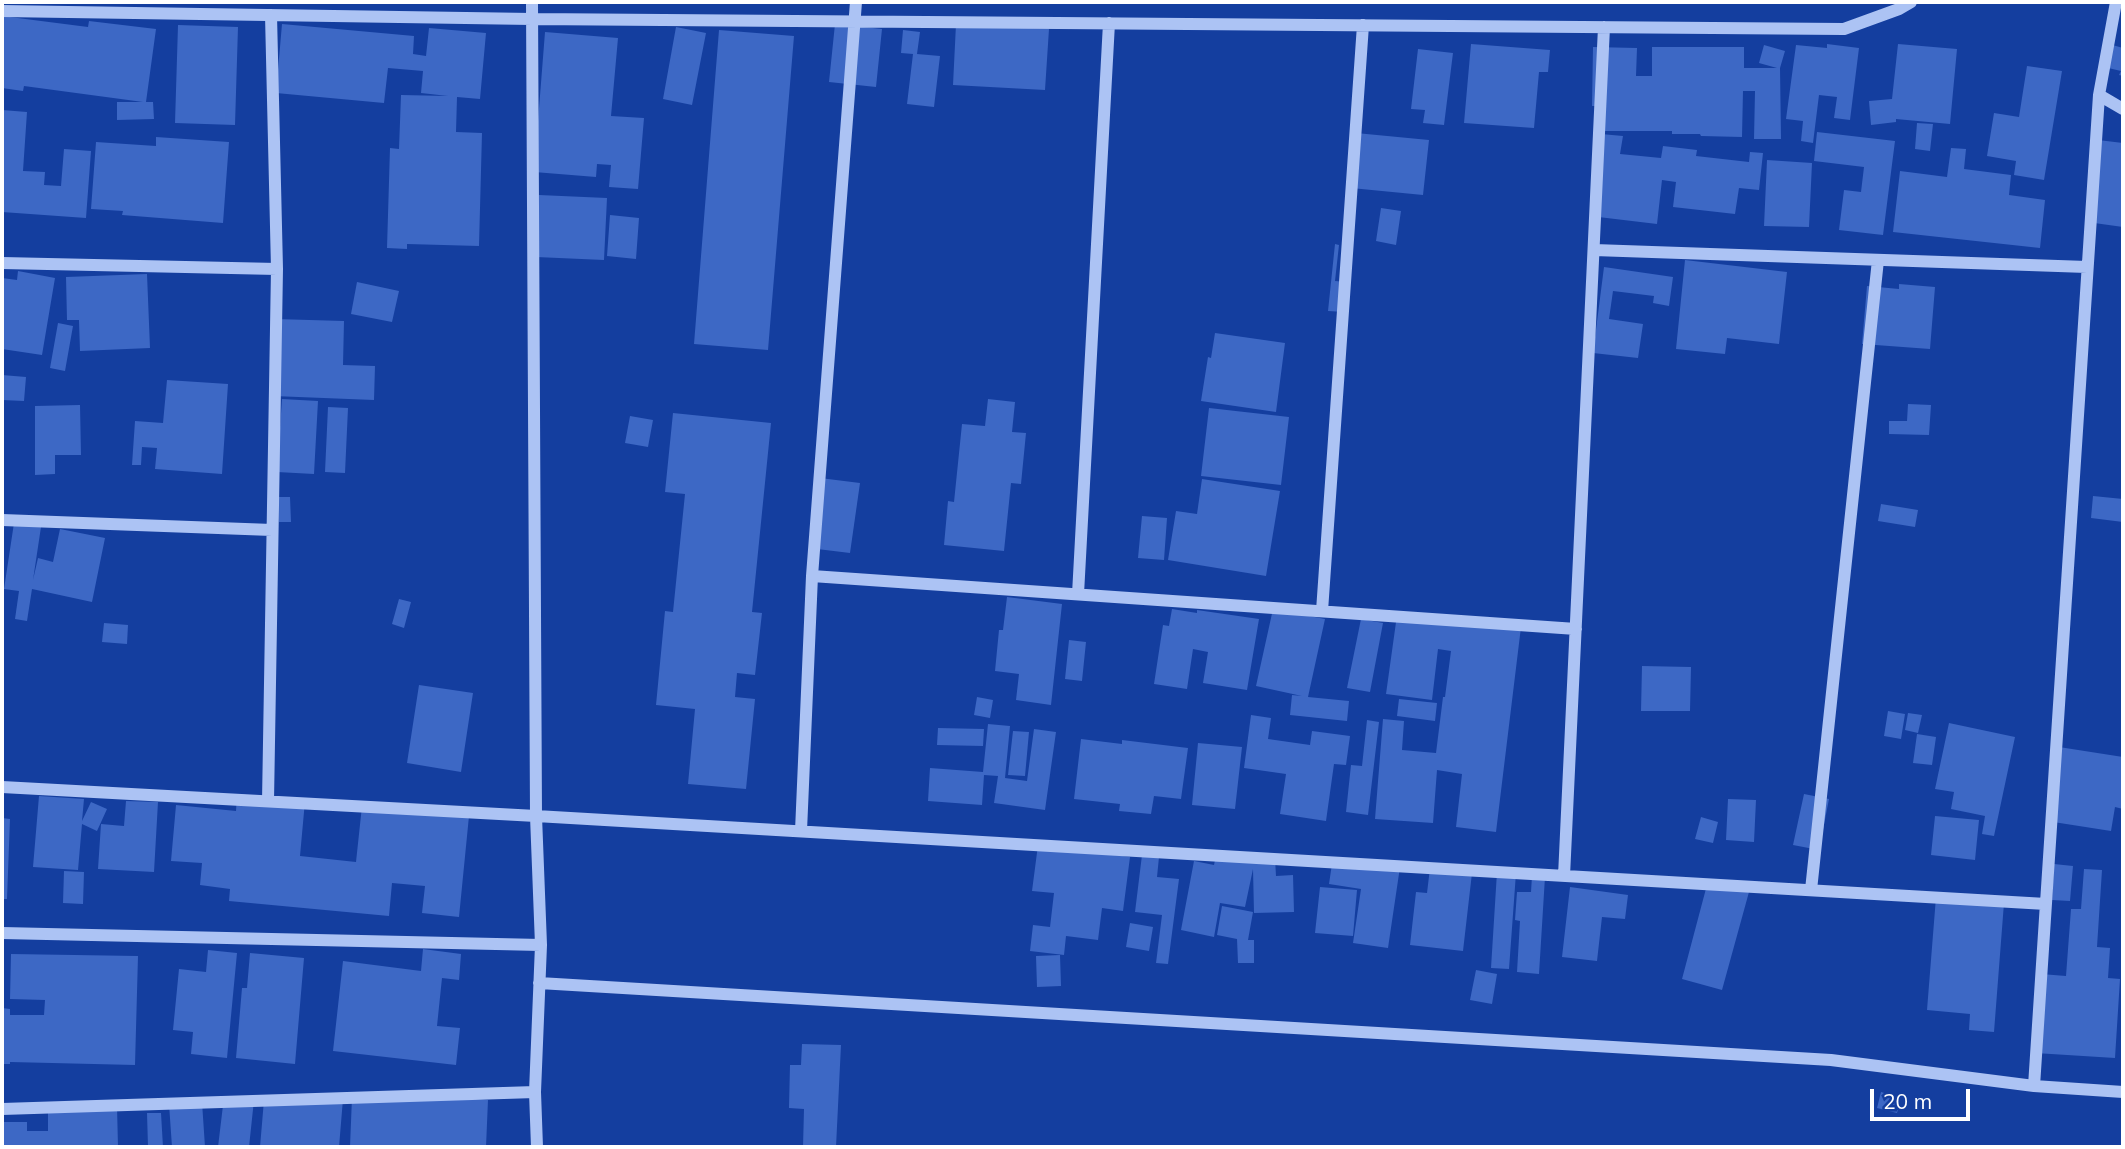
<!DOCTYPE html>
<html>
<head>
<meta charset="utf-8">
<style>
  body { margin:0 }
  #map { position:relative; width:2125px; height:1149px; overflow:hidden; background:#143e9f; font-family:Mulish,sans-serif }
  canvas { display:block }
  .frame { position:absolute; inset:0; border:4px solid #fff; pointer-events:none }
  .scale { position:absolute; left:1870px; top:1089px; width:100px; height:32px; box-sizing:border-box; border:4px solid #fff; border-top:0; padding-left:9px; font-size:21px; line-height:24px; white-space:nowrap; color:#fff; -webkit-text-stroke:5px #143e9f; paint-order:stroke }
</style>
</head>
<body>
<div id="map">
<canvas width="2125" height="1149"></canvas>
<div class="frame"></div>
<div class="scale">20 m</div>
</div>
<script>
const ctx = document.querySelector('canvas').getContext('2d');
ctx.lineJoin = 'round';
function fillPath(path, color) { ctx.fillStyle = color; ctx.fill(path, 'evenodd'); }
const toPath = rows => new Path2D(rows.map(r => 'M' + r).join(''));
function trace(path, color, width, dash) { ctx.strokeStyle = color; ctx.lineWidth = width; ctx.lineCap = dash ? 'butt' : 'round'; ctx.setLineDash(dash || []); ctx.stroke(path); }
fillPath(toPath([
  [2,16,88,27,89,21,156,29,146,102,153,102,154,119,117,120,117,102,143,102,24,86,23,91,2,88],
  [282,24,414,36,413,54,426,56,429,28,486,33,480,99,457,97,456,132,482,133,479,246,407,244,407,249,387,248,390,148,399,149,401,95,448,96,421,93,423,71,388,68,384,103,276,93],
  [835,24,882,29,876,87,829,82],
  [956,24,1049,29,1045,90,953,85],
  [178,25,238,27,235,125,175,123],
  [676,27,706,33,692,105,663,99],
  [719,30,794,36,768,350,694,344],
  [903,30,920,32,917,54,940,56,934,107,907,104,913,54,901,53],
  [545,32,618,38,611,116,644,118,638,189,609,187,611,165,597,164,596,177,534,172],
  [1471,44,1550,50,1548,72,1539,72,1534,128,1464,123],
  [1827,44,1859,48,1850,120,1834,118,1837,97,1819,95,1813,143,1801,141,1803,121,1786,119,1796,45,1827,48],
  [1898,44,1957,49,1950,124,1896,119,1896,122,1871,125,1869,101,1892,99],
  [2109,44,2123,48,2123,76,2119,75,2121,71,2104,67],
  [1764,45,1785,51,1780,68,1781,139,1754,139,1755,91,1743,91,1742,137,1701,136,1700,134,1672,134,1672,131,1604,131,1604,106,1592,106,1593,47,1637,48,1636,76,1652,76,1652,47,1744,47,1744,68,1777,68,1759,63],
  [1418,49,1453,53,1444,125,1423,123,1425,110,1411,109],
  [2027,66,2062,71,2044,180,2014,175,2016,161,1987,156,1994,113,2019,117],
  [2,110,27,112,23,171,45,172,44,185,61,186,64,149,91,151,86,218,2,212],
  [1917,123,1933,124,1930,151,1915,149],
  [1817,132,1895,141,1883,235,1839,230,1844,190,1861,192,1864,167,1814,161],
  [1356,133,1429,140,1423,195,1351,188],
  [1601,134,1623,136,1620,154,1661,158,1663,146,1697,150,1696,156,1749,162,1750,152,1763,153,1759,190,1739,188,1735,214,1673,207,1676,182,1662,180,1657,224,1590,216],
  [156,137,229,142,223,223,122,215,123,211,91,209,96,142,156,146],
  [2098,140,2123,143,2123,227,2087,222],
  [1951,148,1966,149,1964,169,2011,175,2009,195,2045,200,2040,248,1893,232,1900,171,1947,177],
  [1767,160,1812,163,1809,227,1764,226],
  [539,195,607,198,604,260,536,257],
  [1381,208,1401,211,1396,245,1376,241],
  [610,215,639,218,636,259,607,256],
  [1335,244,1339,245,1335,281,1347,282,1344,312,1328,311],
  [1685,260,1787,272,1779,344,1727,338,1725,354,1676,349],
  [1604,267,1673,277,1669,306,1653,303,1654,296,1613,291,1609,319,1643,324,1638,358,1593,353],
  [18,271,55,278,42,355,2,349,2,278,17,280],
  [147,274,150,348,80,351,79,320,67,320,66,277],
  [357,282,399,291,392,322,351,314],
  [1899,284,1935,287,1930,349,1862,344,1867,286,1899,289],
  [275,319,344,321,343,365,375,366,374,400,273,396],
  [58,323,73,326,65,371,50,368],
  [1215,333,1285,343,1276,412,1201,401,1208,357,1211,358],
  [2,375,26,377,24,401,2,400],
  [167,380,228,384,222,474,155,469,157,448,142,447,141,465,132,465,135,421,163,423],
  [282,399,318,401,314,474,277,472],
  [988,399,1015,402,1012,432,1026,433,1021,484,1011,483,1004,551,944,545,948,501,954,502,962,424,985,426],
  [1908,404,1931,405,1929,435,1889,434,1889,421,1907,421],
  [80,405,81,455,55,455,55,474,35,475,35,406],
  [328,407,348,408,345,473,325,472],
  [1209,408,1289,417,1281,485,1201,476],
  [673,413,771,423,752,612,762,613,755,675,737,673,735,697,755,699,746,789,688,784,695,709,656,705,665,611,673,612,685,494,665,492],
  [630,416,653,420,648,447,625,443],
  [820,478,860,483,850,553,809,548],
  [1202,479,1280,491,1266,576,1168,560,1176,511,1197,514],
  [2093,496,2123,499,2123,522,2091,518],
  [278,497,290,497,291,522,279,522],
  [1881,504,1918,510,1915,527,1878,521],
  [1142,516,1167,518,1164,560,1138,558],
  [14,523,41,527,33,580,38,558,53,562,60,529,105,538,92,602,32,589,27,621,15,619,19,591,4,589],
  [1007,597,1062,604,1051,705,1016,700,1019,674,995,671,999,630,1003,630],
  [399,599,411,602,404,628,392,624],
  [1172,609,1197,613,1197,610,1259,619,1247,690,1203,683,1208,652,1193,649,1187,689,1154,684,1163,625,1169,626],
  [1273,609,1325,619,1308,697,1349,701,1347,721,1290,715,1292,695,1302,696,1256,686],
  [1397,615,1521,627,1496,832,1456,827,1462,774,1437,770,1433,823,1375,819,1383,719,1404,721,1402,750,1436,753,1443,697,1445,697,1451,651,1438,649,1432,700,1386,694],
  [1361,619,1383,623,1370,692,1347,688],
  [104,623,128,625,127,644,102,642],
  [1069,640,1086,642,1082,681,1065,679],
  [1642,666,1691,667,1690,711,1641,711],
  [419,685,473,693,461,772,407,763],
  [977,697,993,700,990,718,974,715],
  [1399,699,1437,703,1435,721,1397,716],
  [1888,711,1905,714,1901,739,1884,736],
  [1908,713,1922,715,1918,733,1905,730],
  [1251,715,1271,718,1268,739,1310,745,1312,731,1350,736,1346,765,1334,764,1326,821,1280,814,1286,774,1244,768],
  [1367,720,1379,722,1368,815,1346,812,1351,765,1362,766],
  [1949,723,2015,737,1994,836,1982,834,1985,816,1951,809,1954,792,1935,789],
  [988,724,1010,726,1005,778,1027,781,1034,729,1056,732,1045,810,994,803,998,776,984,775,982,805,928,801,930,768,983,772],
  [938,728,984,729,983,746,937,745],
  [1013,731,1029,732,1025,776,1008,775],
  [1917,734,1936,737,1932,765,1913,763],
  [1081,739,1122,744,1122,740,1188,748,1181,799,1154,796,1151,814,1119,811,1120,804,1074,799],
  [1198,743,1242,747,1235,809,1192,805],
  [2059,747,2123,757,2123,809,2115,807,2111,831,2047,821],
  [237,794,305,801,300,856,356,862,362,806,469,816,459,917,422,913,425,886,392,883,389,916,229,901,230,889,200,885,202,863,171,861,176,805,236,811],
  [1804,794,1829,799,1819,850,1793,845],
  [39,796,84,799,82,821,91,802,107,809,97,831,82,824,78,870,33,867],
  [1728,799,1756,800,1754,842,1726,840],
  [126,801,158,802,154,872,98,869,101,824,124,826],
  [1935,816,1979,820,1975,860,1931,855],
  [1701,817,1718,822,1713,843,1695,839],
  [2,818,10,819,7,899,2,899],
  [1038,845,1130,857,1123,911,1102,908,1098,940,1066,936,1064,955,1030,951,1033,925,1050,927,1054,893,1032,891],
  [1142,855,1159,857,1157,877,1179,879,1168,964,1156,963,1162,915,1135,912],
  [1216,855,1275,858,1276,876,1293,875,1294,912,1254,913,1253,869,1245,907,1220,903,1214,937,1181,930,1194,861,1214,865],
  [1333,857,1400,867,1388,948,1353,943,1361,889,1329,884],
  [2054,864,2073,866,2070,901,2052,900],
  [1430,868,1472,873,1463,951,1410,945,1416,892,1427,893],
  [2084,869,2102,870,2097,947,2110,948,2108,978,2120,979,2115,1058,2035,1053,2041,974,2066,976,2071,909,2081,909],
  [64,871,84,872,83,904,63,903],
  [1497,872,1516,873,1509,969,1491,968],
  [1532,876,1545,877,1539,974,1517,972,1520,921,1515,920,1517,892,1531,892],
  [1708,881,1749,892,1722,990,1682,979],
  [1320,887,1357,890,1353,936,1315,933],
  [1570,887,1628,895,1625,919,1602,917,1597,961,1562,957],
  [1936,897,2004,903,1994,1032,1969,1030,1970,1014,1927,1010],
  [1222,906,1253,912,1248,940,1254,940,1254,963,1238,963,1237,939,1217,935],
  [1130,923,1153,927,1149,951,1126,947],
  [423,949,461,954,459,980,442,978,437,1026,460,1028,456,1065,333,1051,343,961,421,971],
  [208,950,237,953,227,1058,191,1054,193,1032,173,1030,179,969,206,972],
  [250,953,304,958,295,1064,236,1058,242,988,247,988],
  [11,954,138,956,135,1065,10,1062,10,1064,2,1064,2,1008,10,1009,10,1015,44,1015,45,1000,10,999],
  [1060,955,1061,986,1037,987,1036,956],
  [1476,970,1497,974,1492,1004,1470,1000],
  [802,1044,841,1045,836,1147,803,1147,804,1109,789,1108,790,1065,801,1065],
  [1881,1092,1901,1098,1897,1113,1877,1108],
  [392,1096,488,1100,486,1147,350,1147,352,1097],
  [224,1097,254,1100,249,1147,218,1147],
  [343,1099,339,1147,260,1147,264,1100],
  [202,1102,205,1147,172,1147,169,1104],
  [117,1106,118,1147,2,1147,2,1122,27,1122,27,1131,48,1131,48,1107],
  [147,1113,161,1113,163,1147,148,1147]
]), '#3d68c5');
trace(toPath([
  [532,2,536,816,541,945,535,1092,537,1147],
  [2,11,532,19,1844,29,1899,9,1911,2],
  [2099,95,2123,109],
  [1594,250,2087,267],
  [2,263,277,269],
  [2,520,272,530],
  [812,576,1576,629],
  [1078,594,1109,23],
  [1322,611,1363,25],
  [2,787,536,816,2046,904],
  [268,801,277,269,271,15],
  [801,831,812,576,856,2],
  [1564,876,1604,27],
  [1811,890,1878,260],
  [2,933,541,945],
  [539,983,1831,1060,2034,1086,2123,1092],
  [2034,1086,2099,95,2116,2],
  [2,1109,535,1092]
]), '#acc3f4', 12);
</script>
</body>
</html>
